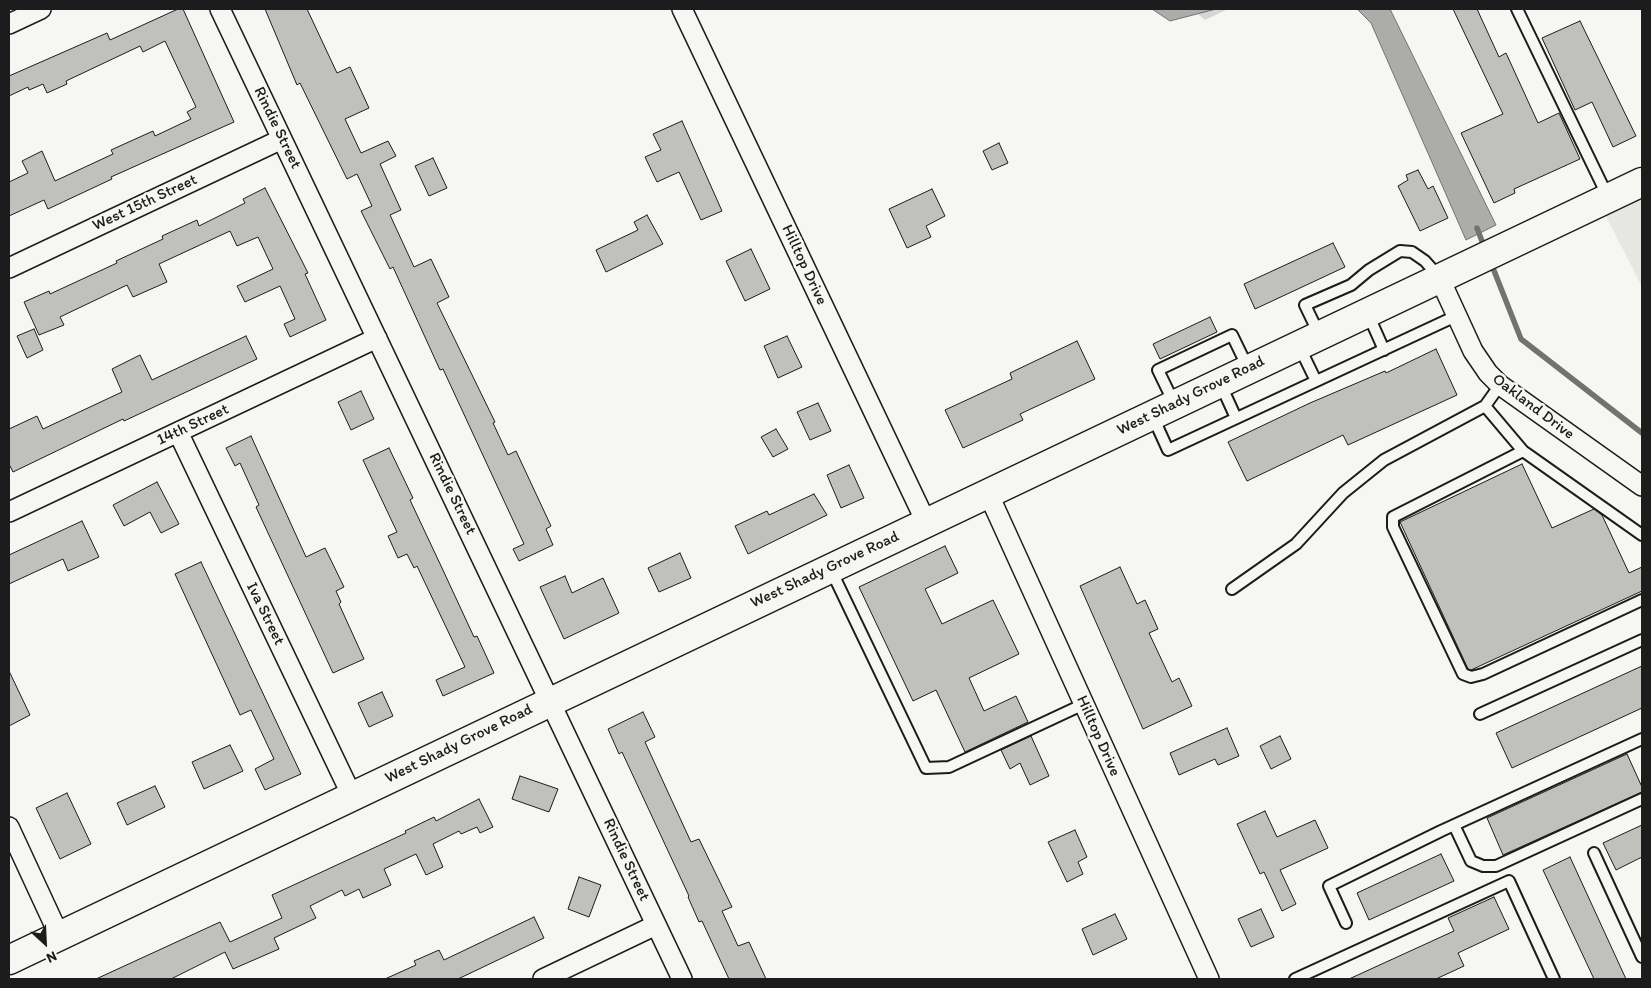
<!DOCTYPE html>
<html>
<head>
<meta charset="utf-8">
<style>
  body { margin:0 }
  #map { position:relative; width:1651px; height:988px; overflow:hidden; background:#f6f6f2; font-family:Itim,sans-serif }
  canvas { display:block }
  .frame { position:absolute; inset:0; border:10px solid #1c1c1c; pointer-events:none }
  .north { position:absolute; left:20px; top:918px; width:50px; height:50px; -webkit-text-stroke:4px #f6f6f2; paint-order:stroke; rotate:155deg; font-size:14px; font-weight:700; line-height:20px; text-align:center; color:#1c1c1c }
  .north::after { content:''; display:block; margin:auto; width:18px; height:22px; background:#1c1c1c; clip-path:polygon(50% 0,100% 100%,50% 72%,0 100%) }
</style>
</head>
<body>
<div id="map">
<canvas width="1651" height="988"></canvas>
<div class="frame"></div>
<div class="north">N</div>
</div>
<script>
const ctx = document.querySelector('canvas').getContext('2d');
ctx.lineJoin = 'round';
function fillPath(path, color) { ctx.fillStyle = color; ctx.fill(path, 'evenodd'); }
const toPath = rows => new Path2D(rows.map(r => 'M' + r).join(''));
function trace(path, color, width, dash) { ctx.strokeStyle = color; ctx.lineWidth = width; ctx.lineCap = dash ? 'butt' : 'round'; ctx.setLineDash(dash || []); ctx.stroke(path); }
function drawText(font, color, halo, rows, align = 'center') {
  ctx.font = font + ' Itim,sans-serif'; ctx.lineWidth = 5; ctx.setLineDash([]); ctx.textBaseline = 'middle'; ctx.strokeStyle = halo; ctx.fillStyle = color; for (const [text, x, y, turn = 0] of rows) {
    ctx.save(); ctx.translate(x, y); ctx.rotate((+turn || 0) * Math.PI / 180); ctx.textAlign = isNaN(turn) ? turn : align; if (halo) ctx.strokeText(text, 0, 0); ctx.fillText(text, 0, 0); ctx.restore();
  }
}
fillPath(toPath([
  [1642,199,1642,287,1606,216]
]), '#e6e6e2');
fillPath(toPath([
  [1192,9,1228,9,1205,20]
]), '#d6d6d2');
const water = toPath([
  [1152,9,1216,9,1170,21,1152,9],
  [1357,9,1390,9,1496,225,1466,240,1371,23,1357,9]
]);
fillPath(water, '#acaca9');
trace(water, '#727271', 1);
trace(toPath([
  [1477,228,1485,249],
  [1491,263,1521,339,1642,433]
]), '#727271', 5.5);
const building = toPath([
  [178,9,183,9,234,122,111,177,112,179,48,209,44,200,9,216,9,182,28,173,22,161,42,151,55,181,113,154,111,150,153,131,155,136,191,119,187,112,196,107,165,41,143,52,140,46,66,81,67,84,47,93,43,84,29,90,28,87,9,96,9,76,107,33,110,40,178,9],
  [265,9,307,9,337,73,350,67,369,108,345,119,361,153,388,141,396,156,380,164,401,210,390,215,414,267,431,259,449,297,437,303,495,422,493,423,508,455,516,451,551,526,546,529,553,545,519,561,513,549,524,544,443,369,440,370,393,267,390,269,361,211,372,206,357,174,347,179,300,83,297,85,265,9],
  [1453,9,1477,9,1499,57,1506,53,1538,123,1559,113,1580,159,1514,189,1515,193,1494,203,1461,133,1503,114,1453,9],
  [1580,21,1636,136,1613,147,1592,102,1575,110,1542,38,1580,21],
  [682,121,722,211,701,220,679,172,657,182,645,157,661,150,653,134,682,121],
  [999,143,1008,163,992,170,983,151,999,143],
  [433,158,447,188,429,196,415,166,433,158],
  [1418,170,1428,189,1433,186,1448,218,1420,231,1398,186,1408,180,1406,175,1418,170],
  [265,188,308,273,305,274,326,320,290,337,284,324,295,319,280,286,245,302,237,286,273,269,258,237,237,246,230,231,159,264,167,282,133,297,127,285,60,317,64,325,39,335,24,302,49,291,50,294,117,263,116,261,163,239,162,236,197,220,199,226,245,203,243,199,265,188],
  [932,189,945,216,926,226,931,237,907,248,889,209,932,189],
  [647,215,663,244,606,272,596,250,638,230,634,222,647,215],
  [1333,243,1345,267,1255,309,1244,284,1333,243],
  [751,249,770,289,745,301,726,261,751,249],
  [1210,317,1217,332,1160,359,1153,344,1210,317],
  [34,329,43,350,27,358,17,336,34,329],
  [246,336,257,359,124,421,123,419,13,472,9,464,9,429,37,416,43,429,122,392,112,369,140,355,152,380,246,336],
  [787,336,802,367,778,378,764,346,787,336],
  [1077,341,1095,379,1020,414,1023,420,963,448,945,410,1012,379,1010,373,1077,341],
  [1436,349,1457,395,1348,445,1343,435,1247,481,1228,442,1310,403,1385,371,1386,373,1436,349],
  [361,391,374,419,351,430,338,402,361,391],
  [818,403,831,431,810,440,797,412,818,403],
  [776,429,788,449,773,457,761,437,776,429],
  [251,436,306,557,325,548,344,587,336,591,341,602,339,604,364,659,333,673,256,507,259,505,240,463,235,466,226,448,251,436],
  [389,448,413,498,410,500,442,568,474,637,477,636,494,673,443,696,436,680,465,667,417,566,414,568,407,554,398,558,388,536,397,532,363,460,389,448],
  [1522,464,1552,528,1594,509,1602,515,1629,573,1642,567,1642,591,1471,670,1468,669,1400,522,1522,464],
  [849,465,864,498,841,508,827,475,849,465],
  [157,482,179,524,161,533,150,512,124,526,113,505,157,482],
  [814,494,827,515,748,554,735,526,767,511,769,515,814,494],
  [82,521,99,557,68,571,63,559,9,584,9,555,82,521],
  [945,546,958,573,925,589,942,624,993,600,1019,654,969,678,984,711,1016,696,1028,722,965,752,936,690,913,701,859,587,945,546],
  [680,553,691,578,659,592,648,568,680,553],
  [201,562,301,774,265,790,255,769,274,759,251,710,240,715,175,574,201,562],
  [1120,567,1137,604,1145,600,1158,629,1149,633,1172,682,1179,678,1192,706,1143,729,1080,586,1120,567],
  [565,576,572,593,603,578,619,613,564,639,540,587,565,576],
  [1642,666,1642,708,1512,768,1496,733,1642,666],
  [9,671,30,715,9,726,9,671],
  [382,692,393,716,369,727,358,703,382,692],
  [643,712,655,737,645,742,667,790,691,842,699,839,732,907,722,911,738,946,749,942,766,979,729,979,702,921,699,922,688,897,689,896,622,752,619,754,608,729,643,712],
  [1227,728,1239,756,1218,765,1215,759,1179,775,1170,753,1227,728],
  [1031,736,1049,776,1030,785,1020,763,1010,769,1001,750,1031,736],
  [1280,736,1291,759,1271,769,1260,746,1280,736],
  [230,745,243,771,204,789,192,762,230,745],
  [1627,754,1642,787,1642,792,1503,855,1487,818,1627,754],
  [520,776,558,789,549,812,512,799,520,776],
  [155,786,165,807,127,825,117,803,155,786],
  [67,793,91,844,60,859,36,808,67,793],
  [479,799,493,827,480,833,477,827,461,834,459,831,433,844,443,867,426,875,416,854,384,869,391,885,363,898,359,889,345,896,342,890,310,906,316,918,274,938,279,949,233,969,225,952,171,979,96,979,220,922,230,942,282,918,272,895,406,833,405,831,434,817,436,821,479,799],
  [1265,811,1277,837,1315,820,1328,848,1280,870,1296,904,1282,911,1264,872,1260,874,1237,824,1265,811],
  [1642,825,1642,857,1616,870,1603,843,1642,825],
  [1075,830,1087,857,1078,862,1083,874,1067,882,1048,842,1075,830],
  [1441,854,1454,881,1369,920,1357,893,1441,854],
  [1570,857,1626,979,1594,979,1543,870,1570,857],
  [579,877,601,885,589,917,568,909,579,877],
  [1494,897,1509,929,1458,953,1464,966,1436,979,1349,979,1454,931,1448,918,1494,897],
  [1261,909,1274,937,1251,947,1238,919,1261,909],
  [1115,914,1127,939,1093,955,1082,929,1115,914],
  [534,917,544,938,458,979,385,979,416,965,414,961,439,950,444,960,534,917]
]);
fillPath(building, '#c0c0bd');
trace(building, '#1c1c1c', 1);
const lane = toPath([
  [1517,9,1608,197],
  [1368,314,1384,350],
  [1319,334,1305,305,1351,285,1369,270,1400,251,1412,252,1425,261,1439,277],
  [1299,346,1316,381],
  [1220,383,1236,418],
  [1500,385,1485,406,1523,451,1393,517,1393,527,1463,674,1471,677,1483,674,1642,600],
  [1174,403,1158,370,1232,335,1248,368],
  [1153,417,1168,450,1456,316],
  [1523,451,1642,535],
  [831,570,926,768,949,767,1084,704],
  [1232,589,1296,544,1343,493,1384,460,1485,406],
  [1480,714,1642,640],
  [1454,825,1471,861,1483,866,1496,866,1642,799],
  [1594,853,1642,957],
  [1346,923,1329,886,1441,831,1642,739],
  [1295,979,1509,881,1554,979]
]);
const street = toPath([
  [220,9,682,979],
  [682,9,926,522],
  [9,24,41,9],
  [9,268,282,139],
  [1439,277,1473,351,1488,373,1500,385,1642,486],
  [178,432,352,796],
  [988,493,1209,979],
  [9,512,377,338],
  [9,827,59,935],
  [543,979,656,925]
]);
const secondary = toPath([
  [9,960,1642,182]
]);
trace(lane, '#1c1c1c', 14);
trace(street, '#1c1c1c', 22);
trace(secondary, '#1c1c1c', 31);
trace(lane, '#f6f6f2', 10);
trace(street, '#f6f6f2', 19);
trace(secondary, '#f6f6f2', 28);
drawText('16px', '#1c1c1c', '#f6f6f2', [
  ["Rindie Street",277,128,64],
  ["West 15th Street",145,203,-25],
  ["Hilltop Drive",804,265,65],
  ["West Shady Grove Road",1191,396,-26],
  ["Oakland Drive",1533,407,37],
  ["14th Street",193,425,-25],
  ["Rindie Street",452,494,64],
  ["West Shady Grove Road",825,570,-25],
  ["Iva Street",265,614,64],
  ["Hilltop Drive",1098,736,66],
  ["West Shady Grove Road",459,744,-26],
  ["Rindie Street",626,860,65]
]);
</script>
</body>
</html>
